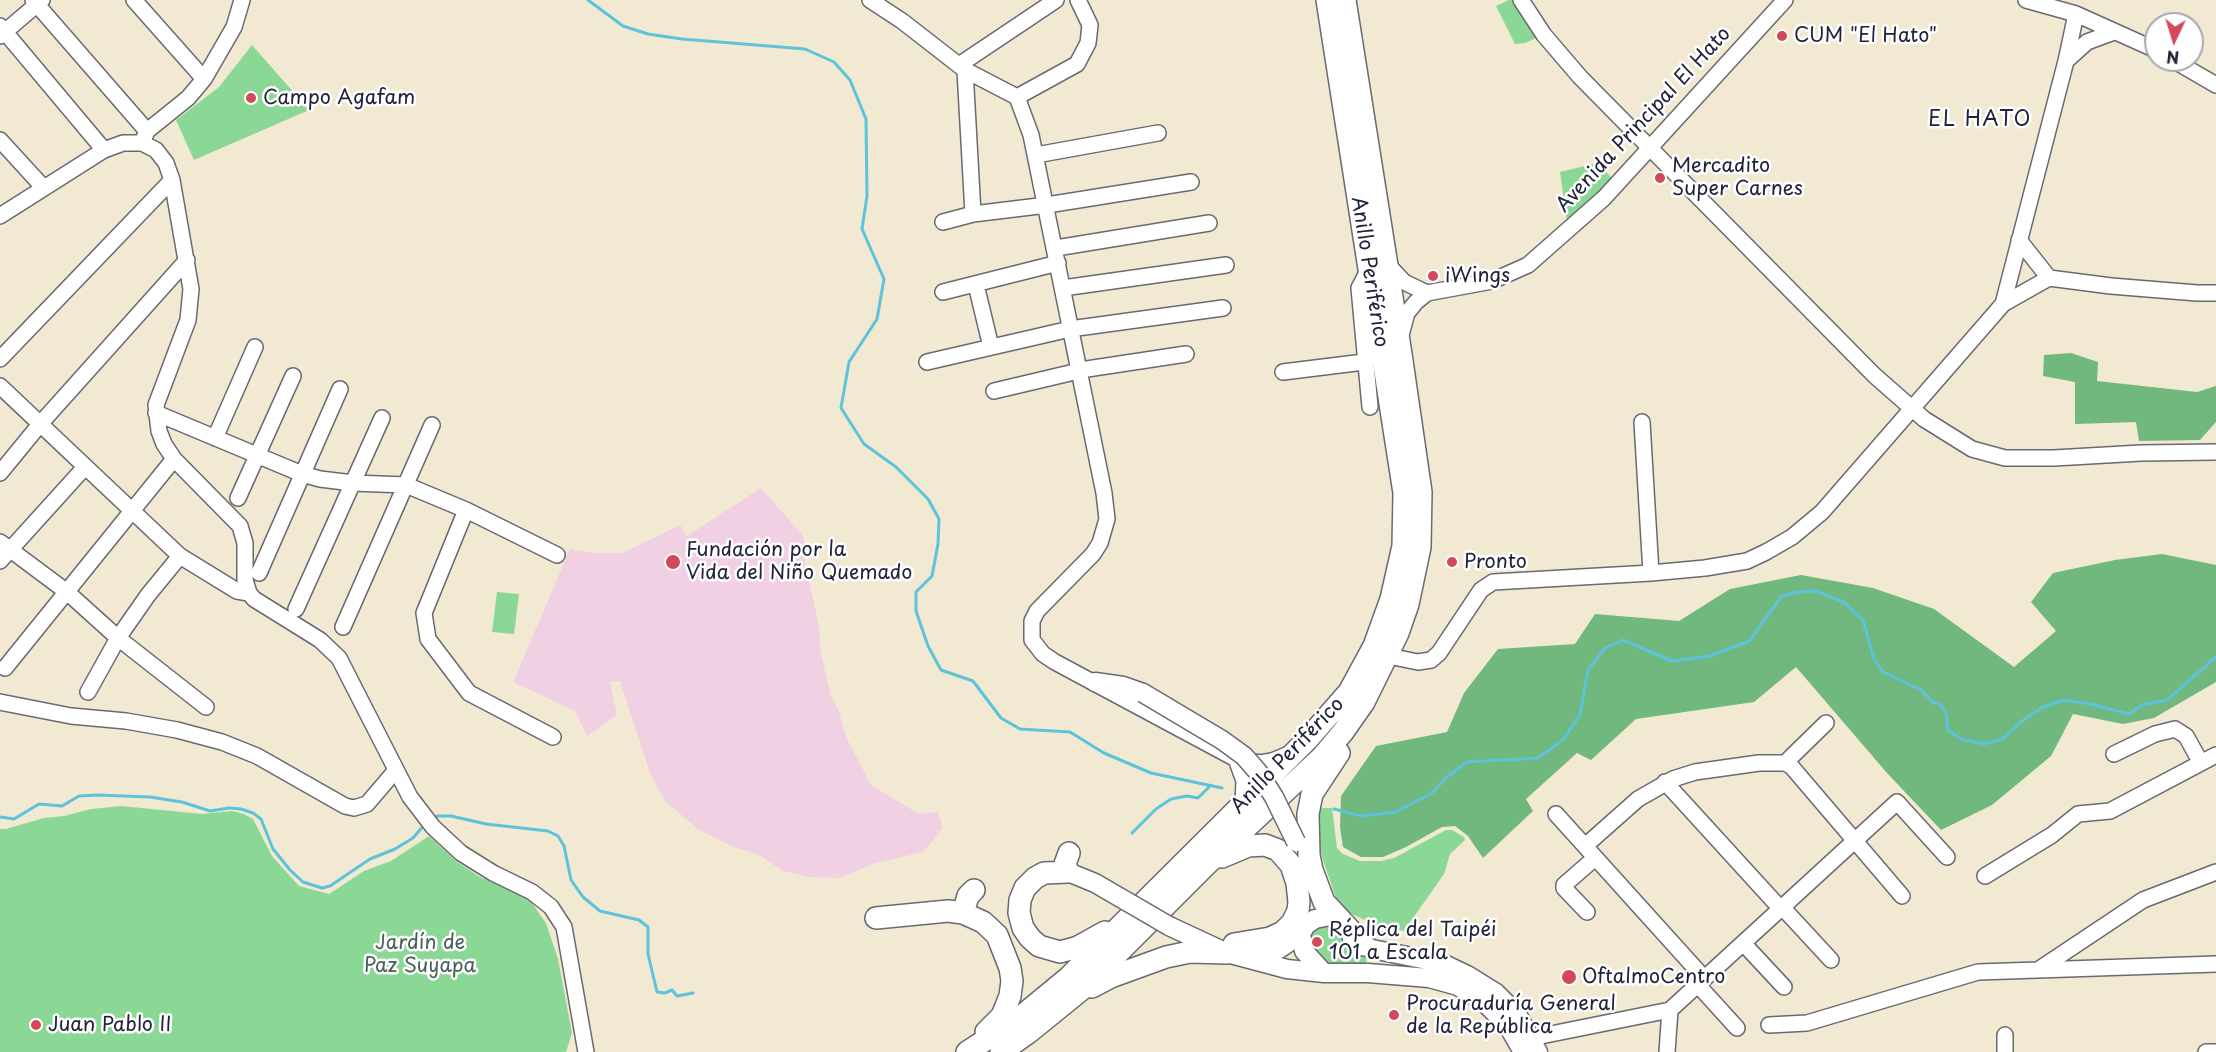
<!DOCTYPE html>
<html>
<head>
<meta charset="utf-8">
<style>
  body { margin:0 }
  #map { position:relative; width:2216px; height:1052px; overflow:hidden; background:#f2e9d2; font-family:"Playpen Sans",sans-serif }
  canvas { display:block }
  .north { position:absolute; left:2144px; top:12px; width:60px; height:60px; box-sizing:border-box; background:#fff; border:2px solid #a7a7b1; border-radius:50%; rotate:184deg; font-size:16px; font-weight:700; line-height:24px; text-align:center; color:#22223b }
  .north::after { content:''; display:block; margin:auto; width:21px; height:27px; background:#d1495b; clip-path:polygon(50% 0,100% 100%,50% 72%,0 100%) }
</style>
</head>
<body>
<div id="map">
<canvas width="2216" height="1052"></canvas>
<div class="north">N</div>
</div>
<script>
const ctx = document.querySelector('canvas').getContext('2d');
ctx.lineJoin = 'round';
function fillPath(path, color) { ctx.fillStyle = color; ctx.fill(path, 'evenodd'); }
const toPath = rows => new Path2D(rows.map(r => 'M' + r).join(''));
function trace(path, color, width, dash) { ctx.strokeStyle = color; ctx.lineWidth = width; ctx.lineCap = dash ? 'butt' : 'round'; ctx.setLineDash(dash || []); ctx.stroke(path); }
function drawText(font, color, halo, rows, align = 'center') {
  ctx.font = font + ' "Playpen Sans",sans-serif'; ctx.lineWidth = 5; ctx.setLineDash([]); ctx.textBaseline = 'middle'; ctx.strokeStyle = halo; ctx.fillStyle = color; for (const [text, x, y, turn = 0] of rows) {
    ctx.save(); ctx.translate(x, y); ctx.rotate((+turn || 0) * Math.PI / 180); ctx.textAlign = isNaN(turn) ? turn : align; if (halo) ctx.strokeText(text, 0, 0); ctx.fillText(text, 0, 0); ctx.restore();
  }
}
fillPath(toPath([
  [761,488,803,536,805,544,803,552,819,627,821,655,831,696,838,709,847,739,871,785,919,814,938,812,943,828,923,852,873,864,840,878,810,877,783,871,759,855,729,845,698,829,665,801,650,773,620,681,610,682,617,715,587,736,575,711,513,682,570,549,595,553,623,553,680,525,687,536]
]), '#f1d0e3');
fillPath(toPath([
  [1509,0,1520,0,1543,35,1525,43,1515,44,1496,6],
  [252,45,309,110,194,160,176,120,219,87],
  [1597,163,1617,183,1568,228,1560,172],
  [497,592,519,594,514,634,492,632],
  [121,806,202,814,232,811,244,814,253,819,272,856,299,886,329,894,364,871,391,861,429,836,457,862,480,877,529,899,546,923,558,959,572,1033,566,1052,0,1052,0,829,6,829,44,818,64,816,91,809],
  [1314,808,1332,808,1337,848,1343,854,1360,861,1381,861,1394,858,1446,830,1452,830,1464,837,1465,840,1450,854,1444,874,1404,931,1376,925,1343,910,1336,898,1322,857],
  [1326,921,1341,936,1367,949,1366,969,1324,969,1303,934]
]), '#8bd795');
fillPath(toPath([
  [2071,353,2098,362,2097,381,2197,392,2216,386,2216,422,2200,440,2139,441,2136,422,2075,424,2075,382,2043,376,2044,355],
  [2162,554,2216,565,2216,682,2154,718,2123,724,2073,714,2051,756,1992,805,1941,830,1887,773,1796,667,1754,702,1636,719,1591,760,1577,753,1526,799,1533,811,1483,858,1468,836,1455,826,1442,827,1406,847,1383,857,1361,857,1343,847,1340,827,1341,796,1376,746,1447,732,1464,693,1498,649,1575,644,1595,614,1679,621,1730,589,1801,575,1873,588,1934,609,2014,667,2056,631,2031,602,2053,573,2115,560]
]), '#70b87e');
trace(toPath([
  [588,0,623,26,648,34,682,39,805,49,834,62,850,80,866,119,867,196,862,229,884,279,877,319,849,362,841,408,864,444,896,467,928,499,939,519,938,544,932,576,916,592,916,611,928,646,941,670,973,681,1001,718,1020,729,1070,732,1104,753,1151,773,1222,788],
  [1334,809,1361,816,1396,812,1432,793,1447,777,1467,762,1538,758,1563,740,1580,715,1588,670,1605,648,1623,640,1672,661,1710,656,1749,641,1782,596,1797,592,1817,591,1845,603,1863,620,1874,659,1883,672,1921,690,1933,702,1941,705,1946,713,1948,730,1961,739,1984,744,2003,739,2022,721,2043,707,2064,700,2091,704,2129,714,2142,705,2167,700,2216,657],
  [0,817,14,819,39,804,62,806,79,796,97,795,150,797,182,802,210,811,229,808,241,809,253,813,261,819,273,849,290,870,303,882,322,888,330,886,370,859,395,849,413,838,425,824],
  [433,818,437,816,451,816,486,824,548,831,558,836,564,846,571,880,583,897,600,911,639,920,648,927,648,954,657,992,665,993,672,990,677,996,693,993],
  [1132,833,1156,809,1171,799,1187,796,1198,798,1209,787]
]), '#5dc3da', 3);
const minor = toPath([
  [33,0,147,131],
  [134,0,204,79],
  [870,0,902,21,965,70,1017,97,1031,135,1104,493,1107,519,1100,543,1093,554,1037,611,1032,621,1032,640,1043,654,1055,662,1236,759,1260,763,1272,761,1289,754],
  [1521,0,1544,35,1580,77,1874,375,1924,419,1972,449,2005,458,2054,458,2141,453,2216,452],
  [2026,0,2076,14,2156,50],
  [0,26,104,150],
  [0,36,42,0],
  [2173,60,2216,85],
  [2066,61,2087,42,2114,32],
  [959,65,1056,0],
  [965,70,973,214],
  [1017,97,1077,64,1088,43,1090,25,1078,0],
  [0,140,43,187],
  [142,143,147,131,188,98,204,79,234,27,242,0],
  [1036,155,1158,133],
  [0,216,104,150,123,143,142,143,156,150,166,163,172,180,191,289,188,320,156,405,159,431,164,444,174,459,240,526,245,543,245,580,249,593,254,599,320,640,339,658,410,797,433,827,461,853,493,873,532,892,551,907,564,927,586,1052],
  [943,222,973,214,1047,205,1191,182],
  [2019,240,2049,278],
  [1056,248,1209,223],
  [1387,264,1404,282,1427,293,1492,281,1528,265,1604,198,1785,0],
  [1369,269,1359,288,1370,407],
  [1063,288,1226,265],
  [943,292,1058,263],
  [978,293,991,347],
  [2003,304,2066,61,2076,14],
  [1401,335,1407,313,1416,302,1427,293],
  [0,359,172,180],
  [927,362,1070,329,1223,308],
  [1283,372,1364,362],
  [0,386,180,556,237,591,249,593],
  [994,391,1087,369,1186,354],
  [156,413,302,474,320,479,353,483,406,485,466,510,557,555],
  [1642,422,1651,573],
  [215,438,255,347],
  [0,473,41,423,187,260],
  [238,498,293,376],
  [466,510,424,613,428,639,469,693,553,737],
  [0,542,67,592,118,638,206,707],
  [0,561,85,467],
  [259,573,340,389],
  [296,609,382,418],
  [343,627,432,425],
  [1388,656,1418,662,1431,660,1439,653,1481,590,1493,582,1651,573,1705,568,1747,561,1766,552,1792,537,1822,512,2003,304,2049,278,2111,286,2197,293,2216,293],
  [5,668,174,459],
  [88,692,118,638,148,595,180,556],
  [0,702,71,716,126,721,177,730,222,742,257,756,345,806,354,808,367,804,396,770],
  [2114,754,2155,734,2175,729,2186,736,2201,763],
  [1236,759,1244,781,1243,804],
  [1785,763,1826,723],
  [1665,782,1780,908],
  [1556,814,1704,978],
  [1585,846,1638,799,1673,779,1695,772,1759,763,1785,763,1791,766,1902,896],
  [1985,876,2052,835,2078,814,2110,811,2216,755],
  [1782,907,1831,960],
  [1587,912,1564,888,1564,885,1595,858],
  [1743,943,1784,987],
  [2038,970,2143,900,2216,872],
  [1697,984,1737,1028],
  [1769,1025,1807,1023,1978,972,2216,964],
  [2005,1035,2005,1052],
  [1521,1040,1670,1010,1897,802,1947,857],
  [1667,1052,1670,1010],
  [2206,1052,2216,1052]
]);
const major = toPath([
  [1095,682,1123,686,1143,693],
  [1068,872,1095,883,1126,901],
  [1169,926,1227,953,1287,969,1324,973,1368,973,1429,978,1458,986,1484,1002,1508,1026,1523,1052],
  [1301,934,1304,951,1324,973],
  [1352,939,1372,949,1442,963,1467,975,1496,993,1517,1014,1538,1052],
  [1241,946,1260,951,1279,949,1301,934,1306,925,1315,919,1325,917]
]);
const highway = toPath([
  [1339,753,1312,794,1308,814,1309,855,1312,870,1324,902,1364,945],
  [1069,853,1065,864,1068,872,1044,873,1035,878,1025,888,1020,900,1019,913,1023,928,1030,938,1039,946,1060,952,1078,947,1105,932],
  [1222,857,1248,846,1265,845,1278,850,1291,865,1297,883,1299,902,1298,911,1292,923,1283,932,1270,938,1234,944],
  [963,913,968,896,974,890],
  [876,918,948,911,963,913,983,922,997,935,1010,968,1012,981,1010,996,1002,1016,986,1032],
  [1092,987,1111,977,1166,957,1190,952,1227,953],
  [967,1052,1018,1019,1069,977,1307,740,1349,692,1374,646,1391,599,1403,546,1404,493,1327,0],
  [1001,1052,1028,1033,1081,990,1206,865,1322,757,1343,732,1364,702,1398,633,1408,604,1420,547,1421,492,1401,354,1345,0]
]);
trace(minor, '#6b6870', 18);
trace(major, '#6b6870', 21);
trace(highway, '#6b6870', 24);
trace(minor, '#fff', 15);
trace(major, '#fff', 18);
trace(highway, '#fff', 21);
const majorBridge = toPath([
  [1143,693,1222,740,1244,756,1258,772,1274,797,1296,842],
  [1126,901,1169,926]
]);
trace(majorBridge, '#6b6870', 21, []);
trace(majorBridge, '#fff', 18);
for (const [x, y, r, color] of [
  [1782,36,6,"#d1495b"],
  [251,98,6,"#d1495b"],
  [1660,178,6,"#d1495b"],
  [1433,276,6,"#d1495b"],
  [673,562,8,"#d1495b"],
  [1452,562,6,"#d1495b"],
  [1317,942,6,"#d1495b"],
  [1569,977,8,"#d1495b"],
  [1394,1015,6,"#d1495b"],
  [36,1025,6,"#d1495b"]
]) { const dot = new Path2D(); dot.arc(x, y, r, 0, 2 * Math.PI); ctx.fillStyle = color; ctx.fill(dot); trace(dot, '#fff', 2); }
drawText('20px', '#22223b', '#fff', [
  ["CUM \"El Hato\"",1794,36],
  ["Campo Agafam",263,98],
  ["Mercadito",1672,166],
  ["Super Carnes",1672,189],
  ["iWings",1445,276],
  ["Fundación por la",686,550],
  ["Vida del Niño Quemado",686,573],
  ["Pronto",1464,562],
  ["Réplica del Taipéi",1329,930],
  ["101 a Escala",1329,953],
  ["OftalmoCentro",1582,977],
  ["Procuraduría General",1406,1004],
  ["de la República",1406,1027],
  ["Juan Pablo II",48,1025]
], 'left');
drawText('20px', '#22223b', '#fff', [
  ["Avenida Principal El Hato",1644,120,-47],
  ["Anillo Periférico",1369,272,81],
  ["Anillo Periférico",1288,756,-46]
]);
drawText('20px', '#47615a', '#fff', [
  ["Jardín de",420,943],
  ["Paz Suyapa",420,966]
]);
ctx.letterSpacing = '1.5px';
drawText('21px', '#22223b', '#fff', [
  ["EL HATO",1980,120]
]);
ctx.letterSpacing = '0px';
</script>
</body>
</html>
